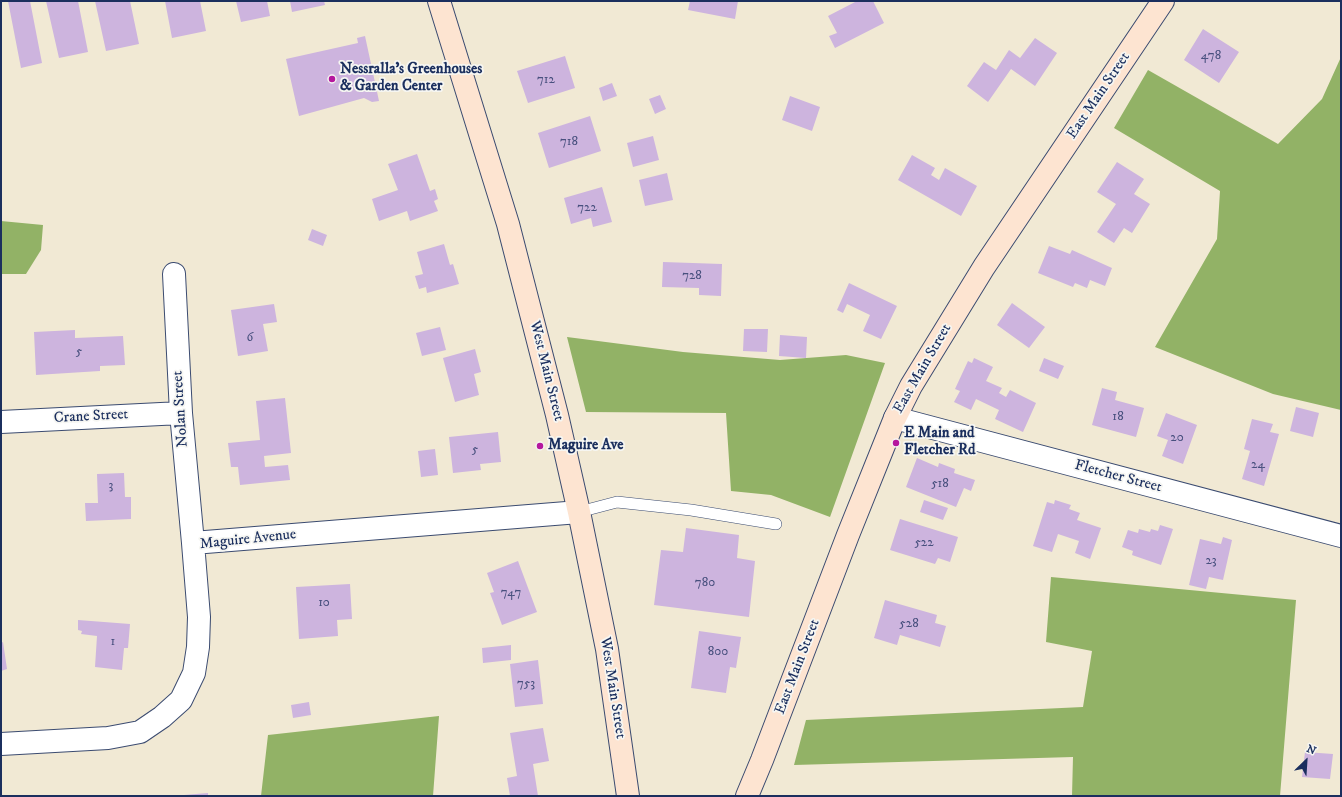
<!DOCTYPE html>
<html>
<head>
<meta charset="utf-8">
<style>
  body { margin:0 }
  #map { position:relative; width:1342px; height:797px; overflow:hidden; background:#f1e9d4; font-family:"IM FELL DW Pica",serif }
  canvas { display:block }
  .frame { position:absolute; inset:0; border:2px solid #1b2f5e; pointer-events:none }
  .north { position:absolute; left:1286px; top:741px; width:40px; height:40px; -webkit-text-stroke:3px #f6f6f2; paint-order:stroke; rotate:25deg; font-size:11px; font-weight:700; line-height:16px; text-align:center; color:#1b2f5e }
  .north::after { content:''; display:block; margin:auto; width:14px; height:18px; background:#1b2f5e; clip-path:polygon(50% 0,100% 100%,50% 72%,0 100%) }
</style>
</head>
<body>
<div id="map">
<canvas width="1342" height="797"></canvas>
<div class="frame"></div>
<div class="north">N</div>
</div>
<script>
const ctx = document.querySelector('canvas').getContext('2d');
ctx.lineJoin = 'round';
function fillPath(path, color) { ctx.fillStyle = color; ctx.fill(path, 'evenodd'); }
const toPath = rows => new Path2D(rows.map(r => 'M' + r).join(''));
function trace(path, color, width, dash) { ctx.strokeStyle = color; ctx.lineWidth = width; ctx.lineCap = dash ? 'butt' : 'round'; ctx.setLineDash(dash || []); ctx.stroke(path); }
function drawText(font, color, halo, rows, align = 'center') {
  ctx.font = font + ' "IM FELL DW Pica",serif'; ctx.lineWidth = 3.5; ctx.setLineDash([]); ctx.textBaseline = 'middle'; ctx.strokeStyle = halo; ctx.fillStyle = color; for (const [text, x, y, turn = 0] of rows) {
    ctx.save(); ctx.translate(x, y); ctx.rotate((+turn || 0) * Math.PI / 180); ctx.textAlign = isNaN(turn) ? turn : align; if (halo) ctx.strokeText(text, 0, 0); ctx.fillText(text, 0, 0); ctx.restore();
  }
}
fillPath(toPath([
  [1341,57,1341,410,1273,394,1155,347,1217,239,1220,191,1114,128,1148,70,1278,144,1322,99],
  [1,221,43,225,41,250,26,274,1,274],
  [567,337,683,352,780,360,846,355,885,363,830,517,771,495,731,491,726,413,586,412],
  [1051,577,1296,600,1280,796,1072,796,1073,757,794,765,806,720,1083,707,1092,651,1046,642],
  [439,716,433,796,261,796,268,735]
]), '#92b266');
fillPath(toPath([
  [8,1,30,1,42,63,21,68],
  [46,1,78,1,88,52,59,58],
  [95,1,130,1,139,44,106,51],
  [165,1,200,1,206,31,172,38],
  [236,1,267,1,270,16,241,22],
  [290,1,324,1,325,5,292,12],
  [690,1,738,1,735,19,688,10],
  [857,1,873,1,884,23,835,48,829,36,837,33,828,16],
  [1203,29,1239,52,1219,83,1184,60],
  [365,36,379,101,372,102,364,98,299,116,286,59,358,43,357,38],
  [1035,38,1057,53,1035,86,1011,69,988,102,967,86,984,62,996,70,1009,50,1020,58],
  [565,56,575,88,528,103,517,71],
  [612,83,617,96,603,101,599,88],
  [660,95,666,109,655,114,649,99],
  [790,96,820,107,812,131,782,120],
  [590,116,601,151,549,168,538,133],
  [653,136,659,160,633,167,627,143],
  [417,154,430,191,435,189,438,199,434,201,438,211,410,221,407,211,379,221,372,199,398,190,388,164],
  [912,155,935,168,931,175,939,180,945,168,977,186,961,216,898,180],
  [1117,162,1144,179,1134,194,1150,204,1132,233,1124,228,1114,243,1097,232,1116,204,1097,192],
  [667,173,673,200,645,206,639,180],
  [602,187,612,222,593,227,591,218,571,224,564,198],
  [312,229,327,235,323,246,308,240],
  [444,244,450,265,453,264,459,284,427,293,426,287,419,289,415,276,423,274,417,252],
  [1049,246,1070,254,1072,250,1112,268,1105,286,1090,280,1087,288,1075,283,1073,287,1038,273],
  [663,262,722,264,721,296,699,295,699,288,662,287],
  [849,283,897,306,881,339,863,331,870,315,847,304,843,313,837,310],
  [1012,303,1045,327,1029,348,997,325],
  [274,304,277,322,263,324,268,351,238,356,231,310],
  [440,327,446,350,422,356,416,333],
  [744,329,768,329,767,352,743,351],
  [75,330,75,338,123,336,125,365,100,366,100,371,36,375,34,332],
  [780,335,807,337,806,358,779,356],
  [475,349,481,372,474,374,479,395,455,402,443,358],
  [974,358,993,367,986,381,1002,388,999,393,1006,397,1010,390,1036,403,1023,432,995,419,999,410,976,399,971,410,954,402,960,391,955,389,968,361,972,363],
  [1044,358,1064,366,1058,379,1039,371],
  [1102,388,1117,392,1115,400,1144,408,1136,437,1092,425],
  [285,398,291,453,264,456,265,467,288,465,290,480,240,485,238,467,231,467,228,443,260,440,256,401],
  [1296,407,1319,413,1313,437,1290,431],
  [1166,413,1197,425,1183,464,1162,456,1168,440,1157,436],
  [1252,419,1273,424,1270,432,1279,434,1264,486,1242,479,1250,451,1244,449],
  [498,432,501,462,480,464,481,470,453,473,449,437],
  [435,449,438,475,421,477,418,451],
  [917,458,938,467,939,463,955,469,954,473,975,480,971,491,964,488,956,507,906,487],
  [124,473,125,497,131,497,131,519,86,521,85,503,98,503,97,474],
  [924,500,948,508,943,520,920,512],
  [1055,500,1071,505,1069,509,1080,513,1077,520,1101,528,1090,559,1075,553,1079,541,1058,534,1052,552,1033,546,1047,502,1054,504],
  [900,519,958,537,950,562,938,558,935,564,890,550],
  [1160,525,1173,529,1161,565,1132,555,1133,551,1122,547,1128,530,1138,533,1139,529,1150,532,1151,529,1158,531],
  [686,528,739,535,737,558,755,561,749,617,654,605,661,550,683,552],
  [1223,537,1232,540,1223,580,1209,577,1206,589,1189,585,1200,539,1221,544],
  [518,561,537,612,502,625,490,593,494,592,487,573],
  [350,584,352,619,337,620,338,636,299,639,296,587],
  [885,600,937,615,935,623,946,626,940,647,900,635,897,645,874,638],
  [78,620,130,624,128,648,124,648,122,670,95,667,97,636,81,634,82,631,78,630],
  [699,631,741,637,736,668,730,667,726,693,691,688],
  [3,642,7,669,1,671,1,643],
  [511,645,511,660,483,663,482,648],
  [538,660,543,704,515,707,510,664],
  [309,702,311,715,293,718,291,705],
  [543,728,549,761,533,764,538,796,510,796,507,778,517,776,510,733],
  [1305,752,1333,754,1330,779,1302,777],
  [208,793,208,796,184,796,184,795]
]), '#cdb4de');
const service = toPath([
  [579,512,617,502,691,510,776,524]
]);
const minor = toPath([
  [174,274,181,413,193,543],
  [895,418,1341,536],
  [1,422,181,413],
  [1,744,108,738,140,732,162,717,181,700,194,673,198,647,199,617,193,543,579,512]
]);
const secondary = toPath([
  [439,1,508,224,557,415,579,512,607,649,628,796],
  [747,796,762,760,848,535,895,418,911,386,984,267,1163,1]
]);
trace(service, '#3b4b70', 12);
trace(minor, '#3b4b70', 24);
trace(secondary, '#3b4b70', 24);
trace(service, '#fff', 11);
trace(minor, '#fff', 22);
trace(secondary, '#fde4d1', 22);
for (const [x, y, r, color] of [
  [332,79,4,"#b5179e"],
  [896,443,4,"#b5179e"],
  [540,446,4,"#b5179e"]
]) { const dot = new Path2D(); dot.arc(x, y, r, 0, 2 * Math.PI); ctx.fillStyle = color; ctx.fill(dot); trace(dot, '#f6f6f2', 1.5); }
drawText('13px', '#48507e', null, [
  ["478",1211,56],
  ["712",546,80],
  ["718",569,142],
  ["722",587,208],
  ["728",692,276],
  ["6",250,338],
  ["5",79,352],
  ["18",1118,417],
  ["20",1177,438],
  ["5",475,450],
  ["24",1258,465],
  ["518",940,484],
  ["3",111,486],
  ["522",924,543],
  ["23",1211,561],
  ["780",705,583],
  ["747",511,593],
  ["10",324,603],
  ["528",909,624],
  ["1",113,642],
  ["800",718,652],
  ["753",526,684]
]);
drawText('bold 15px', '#1b2f5e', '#f6f6f2', [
  ["Nessralla's Greenhouses",340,70],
  ["& Garden Center",340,87],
  ["E Main and",904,434],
  ["Fletcher Rd",904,451],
  ["Maguire Ave",548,446]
], 'left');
drawText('15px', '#1b2f5e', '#f6f6f2', [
  ["East Main Street",1099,96,-56],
  ["East Main Street",923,369,-60],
  ["West Main Street",546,371,76],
  ["Nolan Street",181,409,-94],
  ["Crane Street",91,417,-3],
  ["Fletcher Street",1118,477,15],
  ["Maguire Avenue",248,540,-6],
  ["East Main Street",798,667,-69],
  ["West Main Street",612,688,81]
]);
</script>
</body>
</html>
